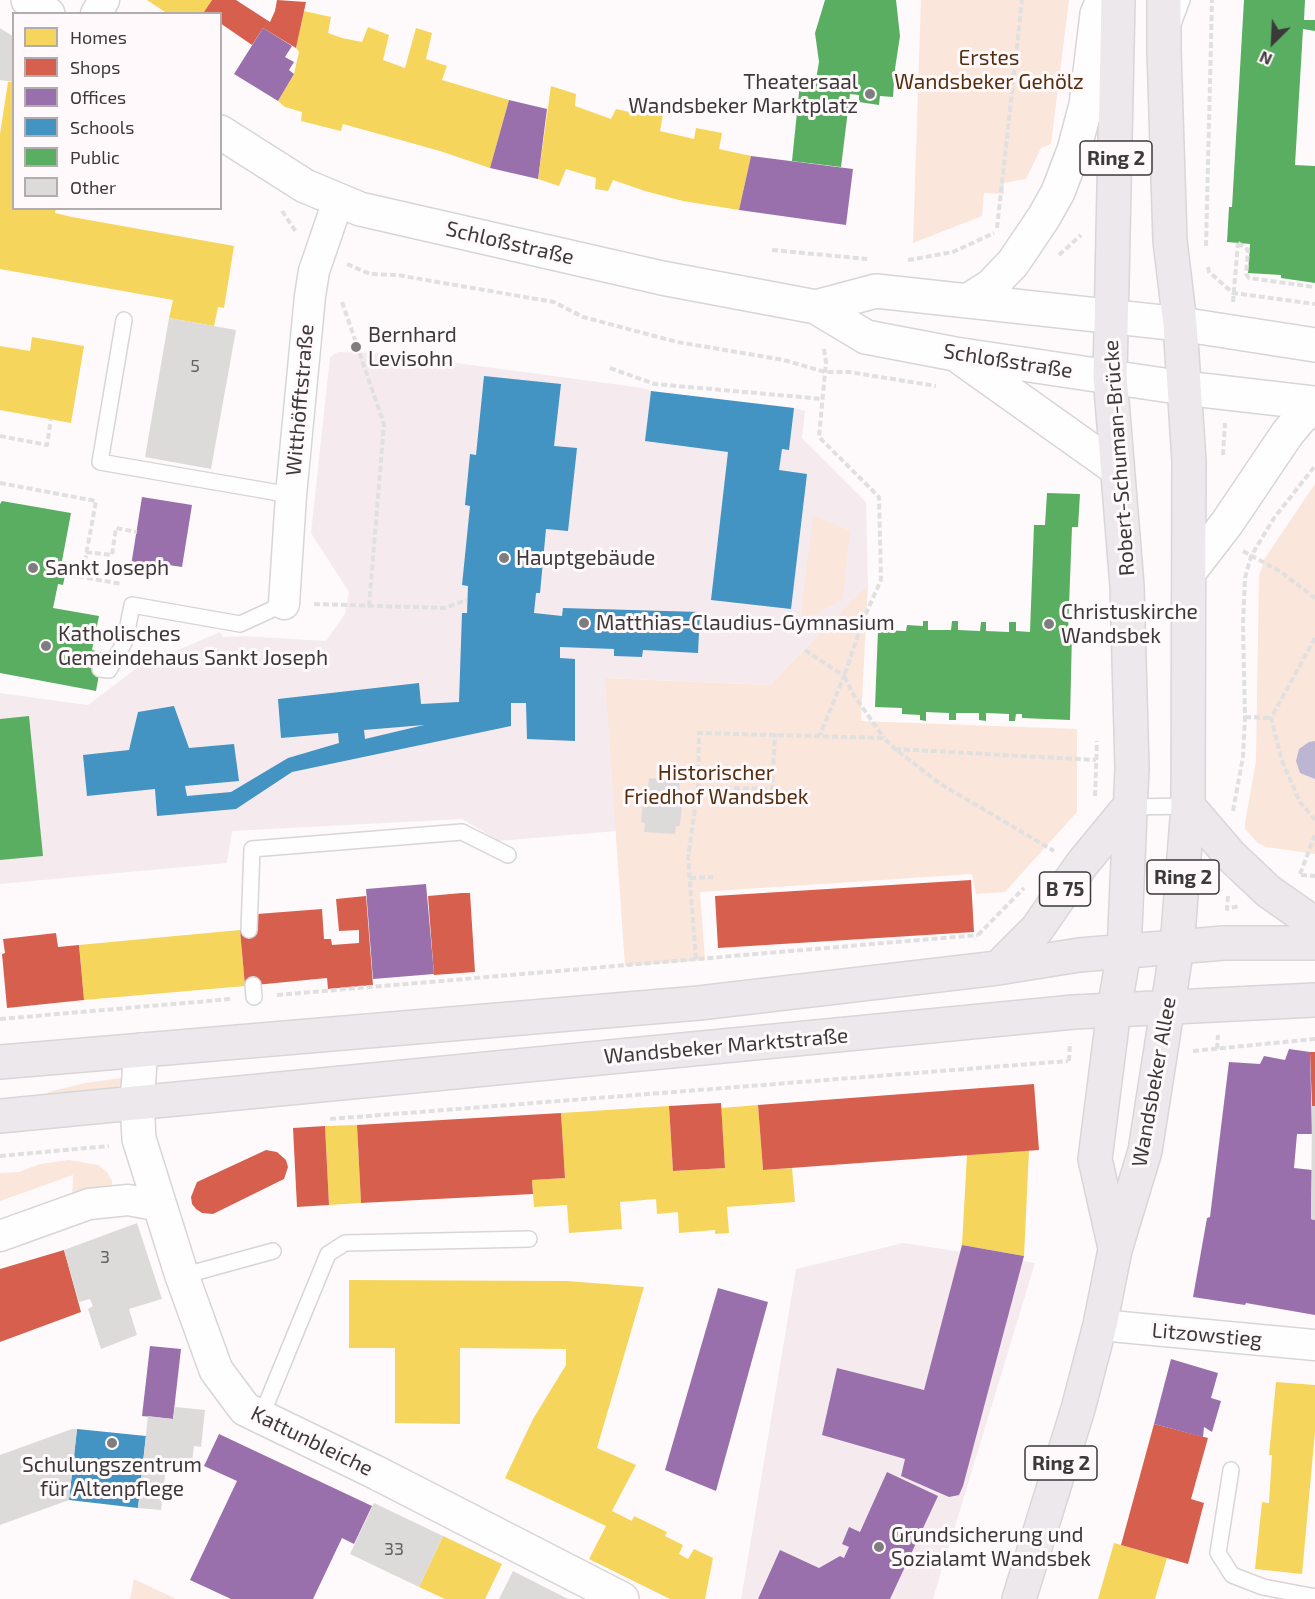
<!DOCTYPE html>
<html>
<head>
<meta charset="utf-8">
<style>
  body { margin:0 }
  #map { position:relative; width:1315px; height:1599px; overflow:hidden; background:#fefafc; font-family:"Exo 2",sans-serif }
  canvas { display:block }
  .legend { position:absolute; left:12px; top:12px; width:210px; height:198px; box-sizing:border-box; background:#fff9fb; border:2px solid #b1acae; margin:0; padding:8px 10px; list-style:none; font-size:18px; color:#3c393a }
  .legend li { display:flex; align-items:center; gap:12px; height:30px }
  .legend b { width:30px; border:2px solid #b1acae }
  .north { position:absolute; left:1243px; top:12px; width:60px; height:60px; -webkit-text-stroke:4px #fff9fb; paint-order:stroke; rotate:204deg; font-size:16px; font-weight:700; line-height:24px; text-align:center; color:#3c393a }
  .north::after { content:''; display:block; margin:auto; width:21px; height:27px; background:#3c393a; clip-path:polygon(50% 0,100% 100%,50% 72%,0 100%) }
</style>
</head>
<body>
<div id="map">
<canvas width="1315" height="1599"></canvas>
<ul class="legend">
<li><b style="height:16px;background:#f6d55c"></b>Homes</li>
<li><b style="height:16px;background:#d6604d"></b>Shops</li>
<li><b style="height:16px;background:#9970ab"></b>Offices</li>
<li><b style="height:16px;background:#4393c3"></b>Schools</li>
<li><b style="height:16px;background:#5aae61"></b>Public</li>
<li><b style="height:16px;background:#dddada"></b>Other</li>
</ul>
<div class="north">N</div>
</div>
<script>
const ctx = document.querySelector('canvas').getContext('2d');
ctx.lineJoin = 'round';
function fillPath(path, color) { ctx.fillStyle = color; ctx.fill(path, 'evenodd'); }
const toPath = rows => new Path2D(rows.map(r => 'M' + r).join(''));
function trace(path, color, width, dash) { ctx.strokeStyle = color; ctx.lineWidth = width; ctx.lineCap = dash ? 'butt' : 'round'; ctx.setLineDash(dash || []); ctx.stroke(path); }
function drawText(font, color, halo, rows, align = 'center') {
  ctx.font = font + ' "Exo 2",sans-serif'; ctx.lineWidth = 6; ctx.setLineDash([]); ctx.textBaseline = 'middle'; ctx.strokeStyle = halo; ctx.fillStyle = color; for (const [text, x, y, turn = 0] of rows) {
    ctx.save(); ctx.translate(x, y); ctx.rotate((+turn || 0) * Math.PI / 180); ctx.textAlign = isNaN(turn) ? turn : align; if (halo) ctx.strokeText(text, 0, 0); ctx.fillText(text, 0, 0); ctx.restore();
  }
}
fillPath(toPath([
  [338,352,382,353,643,388,655,392,794,408,805,411,802,438,866,502,868,584,770,685,606,678,617,831,499,841,462,819,232,831,227,863,0,884,0,693,88,705,138,667,220,632,223,637,244,636,326,641,345,614,349,592,311,533,330,357],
  [903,1243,1035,1263,933,1599,741,1599,796,1269]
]), '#f5ebee');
fillPath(toPath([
  [921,0,1069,0,1051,144,1041,148,1026,179,1004,183,1004,194,984,193,982,216,913,243],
  [1315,484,1315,854,1266,847,1258,843,1245,829,1245,823,1256,761,1259,576,1265,558],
  [813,515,850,531,843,599,816,614,801,617],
  [868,584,861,721,1077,729,1077,812,1005,892,976,894,972,874,700,892,705,960,625,966,605,678,770,685],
  [129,1077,117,1088,47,1094,48,1092,85,1083],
  [69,1160,98,1165,107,1172,112,1181,113,1189,72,1200,73,1175,0,1201,0,1173,19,1172,40,1164],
  [134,1579,176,1599,130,1599]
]), '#fae6db');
fillPath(toPath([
  [1315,741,1315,779,1300,773,1296,761,1299,749,1309,742]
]), '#bcb6d3');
fillPath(toPath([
  [147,0,212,0,203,14,168,14],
  [304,11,331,17,328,33,342,38,362,42,368,27,389,35,383,60,405,68,416,28,432,33,426,59,447,66,442,80,509,100,490,168,440,151,343,124,341,131,301,121,302,112,285,107,278,101,294,74,299,52,296,48],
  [8,82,14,82,14,208,56,208,55,213,72,217,234,246,224,308,218,307,214,326,169,318,173,300,0,269,0,134],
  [551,86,576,94,575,106,611,119,616,109,630,112,632,106,663,114,660,131,694,139,696,128,722,133,719,149,751,156,739,210,683,201,645,191,613,180,608,191,595,189,596,178,566,169,559,186,538,179],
  [32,337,84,346,71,423,0,410,0,346,30,351],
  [240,930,245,986,84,1000,79,945],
  [758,1105,763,1170,792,1168,795,1202,727,1207,729,1233,715,1234,715,1230,679,1233,678,1212,657,1214,656,1199,620,1202,622,1229,569,1233,567,1205,534,1207,532,1180,565,1178,561,1113,669,1106,673,1171,725,1168,721,1108],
  [357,1125,361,1203,329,1205,325,1126],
  [1029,1150,1024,1256,962,1245,967,1155],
  [349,1280,567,1281,644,1287,597,1448,636,1465,612,1511,632,1521,634,1516,667,1532,665,1536,683,1545,679,1554,688,1559,694,1549,713,1558,705,1599,670,1599,589,1559,606,1526,505,1478,533,1419,566,1365,566,1349,460,1348,460,1424,395,1423,395,1348,349,1348],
  [1276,1382,1315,1385,1315,1432,1302,1574,1255,1569,1262,1502,1269,1503,1272,1455,1269,1455],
  [443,1536,502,1564,485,1599,445,1599,419,1587],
  [1114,1543,1167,1558,1155,1599,1098,1599]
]), '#f6d55c');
fillPath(toPath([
  [212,0,236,0,270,22,275,11,277,0,306,2,296,48,263,28,252,45,220,23,220,14,204,12],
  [971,880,974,932,718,948,715,896],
  [462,893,470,893,475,972,434,975,428,896],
  [366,896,373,985,328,989,327,978,245,986,240,930,258,930,257,914,322,909,324,939,331,939,332,945,359,943,359,930,339,931,336,899],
  [56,933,58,947,79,945,84,1000,7,1008,2,954,5,953,3,939],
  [1310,1052,1315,1052,1315,1106,1312,1106],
  [1034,1084,1039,1150,763,1170,758,1105],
  [721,1103,725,1168,673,1171,669,1106],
  [561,1113,565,1178,532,1180,533,1194,361,1203,357,1125],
  [325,1126,329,1205,297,1207,293,1128],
  [266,1150,277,1152,286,1160,288,1167,284,1179,213,1214,202,1213,196,1209,192,1204,191,1197,197,1182],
  [64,1250,81,1312,0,1342,0,1269],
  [1154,1424,1208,1438,1191,1499,1204,1503,1188,1564,1121,1545]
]), '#d6604d');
fillPath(toPath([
  [263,28,292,46,285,57,294,62,289,70,294,74,278,101,234,74],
  [509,100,547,109,538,179,490,168],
  [751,156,853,169,846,225,739,210],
  [142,497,192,505,182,567,162,564,160,576,130,572],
  [426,884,434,974,373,979,366,889],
  [1289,1049,1310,1052,1312,1134,1297,1134,1294,1168,1312,1170,1311,1219,1315,1220,1315,1315,1246,1303,1245,1305,1193,1297,1207,1218,1210,1217,1229,1062,1260,1064,1264,1056,1285,1060],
  [962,1245,1024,1256,963,1486,959,1495,949,1497,901,1476,905,1459,822,1435,837,1368,924,1390],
  [718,1288,768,1302,716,1491,665,1470],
  [150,1346,181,1349,173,1419,142,1416],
  [1171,1359,1218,1373,1211,1398,1221,1401,1212,1432,1204,1427,1203,1437,1154,1424],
  [219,1434,372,1506,354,1544,342,1538,313,1599,231,1599,190,1580,237,1481,204,1466],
  [887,1472,938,1496,890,1599,758,1599,780,1550,819,1568,840,1556,844,1558,849,1547,842,1544,849,1527,860,1532]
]), '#9970ab');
fillPath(toPath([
  [484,376,561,384,554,446,577,448,568,531,546,529,540,593,536,593,534,613,562,616,563,608,700,612,698,653,643,650,642,657,614,656,614,649,560,647,560,658,575,659,575,741,527,739,526,703,511,703,511,726,292,772,236,809,157,816,155,789,87,796,83,755,129,750,138,712,174,706,189,748,234,744,239,781,185,786,187,796,231,792,288,758,339,743,338,733,281,738,278,699,419,683,421,704,459,702,462,613,467,613,468,586,462,585,470,506,465,505,470,454,476,455],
  [424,725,365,739,364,730],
  [651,391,794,408,789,450,782,449,779,470,807,474,791,609,711,600,728,452,645,441],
  [77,1429,146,1436,138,1508,69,1500]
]), '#4393c3');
fillPath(toPath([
  [825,0,896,0,900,36,895,69,893,97,880,96,879,105,859,102,859,95,850,94,841,167,792,161,800,83,815,85,819,62,815,33],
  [1244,0,1305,0,1304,20,1315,20,1315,31,1303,29,1295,165,1315,166,1315,283,1281,278,1281,275,1248,273,1250,244,1227,242,1229,207,1232,207],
  [1047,493,1080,494,1078,527,1072,527,1068,633,1072,633,1070,720,1022,718,1022,714,1016,714,1015,721,1009,721,1009,714,986,713,986,721,979,720,979,713,956,713,956,720,949,720,949,713,926,712,926,721,920,720,920,715,902,714,902,708,875,707,878,630,906,631,907,625,923,626,923,621,928,621,928,630,951,630,952,621,958,621,958,630,980,631,981,622,986,622,986,631,1009,632,1009,622,1016,622,1016,631,1030,632,1034,525,1045,525],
  [2,501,71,513,62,561,68,562,63,585,58,584,53,608,99,616,92,650,103,653,96,691,0,673,0,504],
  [29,716,43,856,0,860,0,719]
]), '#5aae61');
fillPath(toPath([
  [0,28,14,37,14,82,0,80],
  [169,318,236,330,211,469,145,457],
  [649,778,680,781,679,791,683,792,680,826,676,826,675,834,644,832,645,823,641,822,644,788,648,789],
  [1312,1106,1315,1106,1315,1220,1311,1219],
  [137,1223,162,1299,129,1309,137,1335,101,1349,88,1309,93,1306,90,1299,79,1302,64,1250],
  [175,1407,205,1410,201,1447,194,1446,192,1462,167,1459,161,1510,138,1508,148,1416,173,1419],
  [72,1429,77,1429,69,1500,0,1525,0,1455],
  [374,1503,443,1536,419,1587,350,1554],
  [513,1571,568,1599,499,1599]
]), '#dddada');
const service = toPath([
  [1173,24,1182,0],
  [124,320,100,462,291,495],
  [100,669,109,670,125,641,132,605,240,624,284,604],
  [1129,807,1188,806],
  [249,930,252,849,462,832,508,855],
  [253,985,254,997],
  [182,1276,273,1251],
  [261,1417,328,1254,345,1243,529,1239],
  [1231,1470,1218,1553,1232,1575,1263,1587,1315,1597]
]);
const minor = toPath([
  [96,14,104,0],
  [284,604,291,495,310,296,314,271,338,201],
  [0,1236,89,1204,128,1200,161,1206],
  [1100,1325,1315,1345]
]);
const tertiary = toPath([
  [141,1050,137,1102,139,1139,182,1276,216,1370,245,1409,377,1473,622,1599]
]);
const secondary = toPath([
  [28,0,48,14],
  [220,132,305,186,360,209,662,278,816,307,866,337,955,354,1184,388,1315,403],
  [969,300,991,286,1013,263,1044,217,1058,192,1074,150,1086,105,1097,14,1103,0],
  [816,307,876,291,1180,324,1315,345],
  [961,358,1117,469],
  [1190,571,1227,523,1287,434,1301,417,1315,408]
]);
const primary = toPath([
  [1188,806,1230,855,1268,891,1315,924],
  [998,968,1037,929,1082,864,1129,807],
  [0,1062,699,1003,998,968,1079,955,1224,943,1315,943],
  [0,1116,1074,1012,1315,1000],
  [1115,1248,1095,1159,1114,1010,1124,952,1132,768,1127,586,1110,376,1118,0],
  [1019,1599,1078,1409,1100,1325,1115,1250,1145,1151,1177,947,1188,806,1189,461,1180,324,1170,241,1164,50,1164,0]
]);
trace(service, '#d8d5d6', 18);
trace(minor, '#d8d5d6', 33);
trace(tertiary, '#d8d5d6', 36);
trace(secondary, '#d8d5d6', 36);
trace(primary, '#d8d6d7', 36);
trace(toPath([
  [282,211,296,232],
  [997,228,1022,0],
  [1238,243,1248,250,1246,274,1249,278,1315,287],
  [1206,246,1212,0],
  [772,250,867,259],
  [1059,255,1081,235],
  [908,260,953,252,994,233],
  [347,264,370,274,397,275,554,302,583,317,677,342,784,360,825,372,849,372,936,386],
  [1208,267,1209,272,1233,293,1315,304],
  [342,302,384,424,369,606],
  [1233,302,1238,243],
  [824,349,826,362,819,437,879,497,881,580,864,618,844,676,853,694,884,738],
  [610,368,655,384,823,399],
  [0,436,47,445,51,419],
  [1223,455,1225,423],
  [0,483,96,501,82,577,122,584],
  [1243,551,1281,572,1315,598],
  [86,552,112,555,116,528,137,532],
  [65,574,82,577],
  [314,604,444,608,467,600],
  [1315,638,1271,718,1282,761,1300,802,1315,820],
  [805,650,844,676,820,735],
  [1245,717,1271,718],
  [895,749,1096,760],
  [698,787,772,789,775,734],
  [1095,796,1097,741],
  [1233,811,1243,757,1245,717,1243,624,1245,578,1251,556,1274,518,1315,466],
  [1300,874,1315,835],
  [1301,875,1315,876],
  [690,878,713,877],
  [1228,896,1227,909,1239,906],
  [978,935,1024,888],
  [696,959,688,858,698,787,699,733,884,738,895,749,939,783,1054,851],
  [277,995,978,935],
  [0,1019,231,999],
  [1217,1049,1218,1035],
  [1193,1051,1315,1039],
  [1069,1061,1070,1043],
  [330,1119,1068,1061],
  [0,1156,109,1146]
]), '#e1e0e1', 4, [6, 3]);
trace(service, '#fffeff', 15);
trace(minor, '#fffeff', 30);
trace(tertiary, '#fffeff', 33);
trace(secondary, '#fffeff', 33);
trace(primary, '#ece8ec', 33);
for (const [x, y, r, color] of [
  [870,94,6,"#807d7e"],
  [356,347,6,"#807d7e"],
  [504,558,6,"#807d7e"],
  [33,568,6,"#807d7e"],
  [584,623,6,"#807d7e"],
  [1049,624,6,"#807d7e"],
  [46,646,6,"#807d7e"],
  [112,1443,6,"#807d7e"],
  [879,1547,6,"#807d7e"]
]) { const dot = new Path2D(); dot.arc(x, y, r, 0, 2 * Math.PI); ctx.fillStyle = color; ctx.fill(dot); trace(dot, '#fff9fb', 2); }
drawText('18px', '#646162', null, [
  ["5",195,366],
  ["3",105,1257],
  ["33",394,1549]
]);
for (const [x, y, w] of [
  [1116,158,72],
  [1183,877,72],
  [1065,889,51],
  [1061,1463,72]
]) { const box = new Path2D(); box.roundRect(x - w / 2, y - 17, w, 34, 4.5); ctx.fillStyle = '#fff9fb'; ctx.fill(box); trace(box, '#3c393a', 1.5); }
drawText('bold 20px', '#3c393a', null, [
  ["Ring 2",1116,158],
  ["Ring 2",1183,877],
  ["B 75",1065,889],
  ["Ring 2",1061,1463]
]);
drawText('21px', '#542f0f', '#fff9fb', [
  ["Erstes",989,58],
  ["Wandsbeker Gehölz",989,82],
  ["Historischer",716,773],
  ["Friedhof Wandsbek",716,797]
]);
drawText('21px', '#3c393a', '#fff9fb', [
  ["Theatersaal",858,82,"right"],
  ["Wandsbeker Marktplatz",858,106,"right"],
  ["Bernhard",368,335],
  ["Levisohn",368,359],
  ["Hauptgebäude",516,558],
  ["Sankt Joseph",45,568],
  ["Christuskirche",1061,612],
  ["Wandsbek",1061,636],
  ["Matthias-Claudius-Gymnasium",596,623],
  ["Katholisches",58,634],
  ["Gemeindehaus Sankt Joseph",58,658],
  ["Schulungszentrum",112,1465,"center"],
  ["für Altenpflege",112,1489,"center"],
  ["Grundsicherung und",891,1535],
  ["Sozialamt Wandsbek",891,1559]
], 'left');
drawText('21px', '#3c393a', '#fff9fb', [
  ["Schloßstraße",510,243,13],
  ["Schloßstraße",1008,361,9],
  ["Witthöfftstraße",300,400,-85],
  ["Robert-Schuman-Brücke",1119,458,-94],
  ["Wandsbeker Marktstraße",726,1046,-5],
  ["Wandsbeker Allee",1154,1082,-80],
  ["Litzowstieg",1207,1335,5],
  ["Kattunbleiche",312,1441,26]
]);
</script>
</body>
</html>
